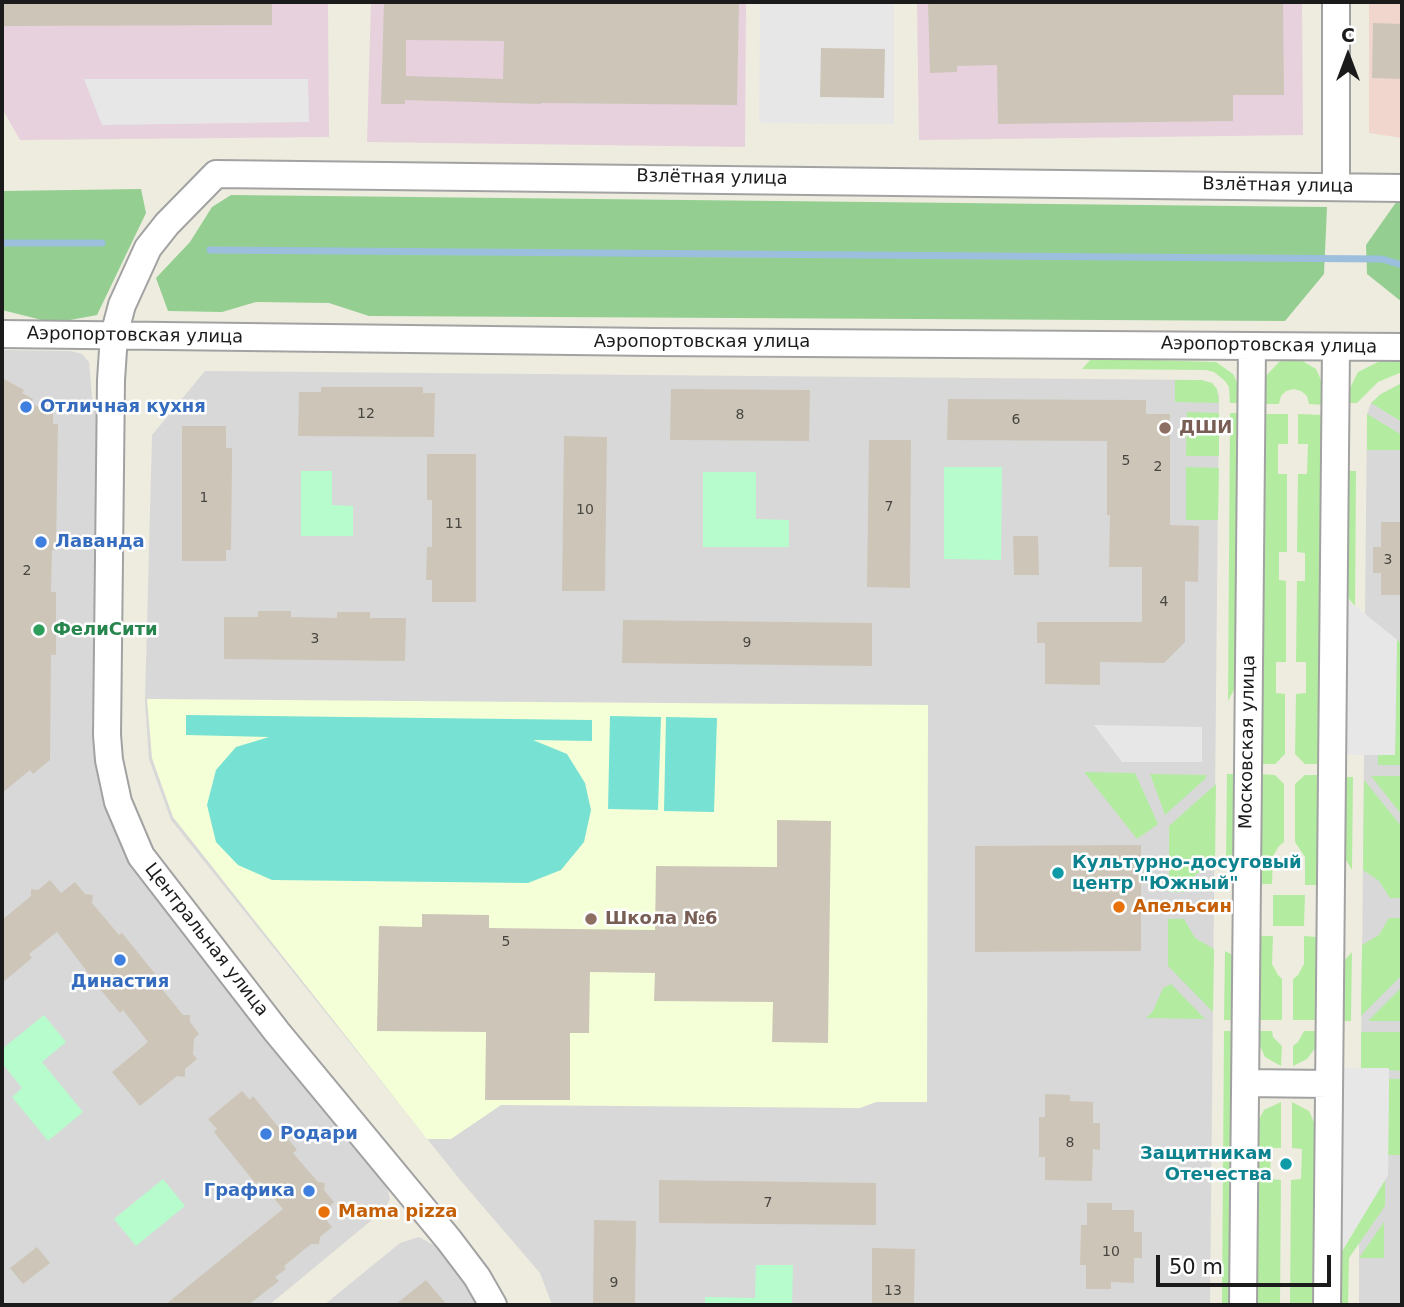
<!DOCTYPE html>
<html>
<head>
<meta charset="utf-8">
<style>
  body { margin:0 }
  #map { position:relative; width:1404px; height:1307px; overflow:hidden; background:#edecdf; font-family:"DejaVu Sans",sans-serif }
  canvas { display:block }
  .frame { position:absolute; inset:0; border:4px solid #1b1b1b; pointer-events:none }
  .north { position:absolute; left:1313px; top:21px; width:70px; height:70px; -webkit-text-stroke:5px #fff; paint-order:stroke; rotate:0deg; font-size:19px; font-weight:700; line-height:28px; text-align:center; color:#1b1b1b }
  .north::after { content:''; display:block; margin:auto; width:24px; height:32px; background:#1b1b1b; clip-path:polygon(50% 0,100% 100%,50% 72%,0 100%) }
  .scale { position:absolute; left:1156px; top:1255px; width:175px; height:32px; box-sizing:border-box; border:4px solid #1b1b1b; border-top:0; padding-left:9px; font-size:21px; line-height:24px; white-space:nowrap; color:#1b1b1b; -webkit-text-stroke:5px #fff; paint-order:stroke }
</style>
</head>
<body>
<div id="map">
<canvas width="1404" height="1307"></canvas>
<div class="frame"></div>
<div class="north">С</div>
<div class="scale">50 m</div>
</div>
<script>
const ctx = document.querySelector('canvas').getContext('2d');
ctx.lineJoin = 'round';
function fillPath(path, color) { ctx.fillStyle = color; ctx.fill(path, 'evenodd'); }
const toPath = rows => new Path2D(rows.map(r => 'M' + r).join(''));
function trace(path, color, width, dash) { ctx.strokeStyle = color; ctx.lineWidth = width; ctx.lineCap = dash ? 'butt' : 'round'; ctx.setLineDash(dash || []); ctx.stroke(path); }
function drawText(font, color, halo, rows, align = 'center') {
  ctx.font = font + ' "DejaVu Sans",sans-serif'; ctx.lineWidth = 5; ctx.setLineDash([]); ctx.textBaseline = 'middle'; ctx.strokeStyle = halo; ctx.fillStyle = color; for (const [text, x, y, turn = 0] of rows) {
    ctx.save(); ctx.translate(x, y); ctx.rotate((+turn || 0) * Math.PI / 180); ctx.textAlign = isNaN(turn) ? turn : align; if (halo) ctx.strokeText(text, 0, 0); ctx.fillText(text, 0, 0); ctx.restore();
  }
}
fillPath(toPath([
  [2,350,71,351,82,354,89,362,92,397,98,423,95,751,99,784,105,809,131,861,387,1187,390,1199,384,1210,269,1305,2,1305],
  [205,371,1201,380,1212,383,1219,395,1210,1305,552,1305,540,1273,461,1181,171,820,149,759,145,701,152,435],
  [1402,383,1402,1305,1359,1305,1359,1222,1388,1175,1389,1079,1388,1068,1361,1068,1364,755,1378,755,1397,640,1365,614,1367,414,1371,403,1381,394],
  [419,1237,437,1247,483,1305,324,1305,400,1243]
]), '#d9d8d8');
fillPath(toPath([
  [1369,2,1402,2,1402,138,1369,133]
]), '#f0d6cc');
fillPath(toPath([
  [2,2,328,2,329,137,20,140,2,108],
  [371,2,746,2,745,147,367,142],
  [917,2,1302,2,1303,135,919,140]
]), '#e7d1dd');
fillPath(toPath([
  [147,699,928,705,927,1102,876,1102,860,1108,501,1105,451,1139,427,1139,173,817,152,758]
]), '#f5ffd7');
fillPath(toPath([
  [1092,358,1216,362,1233,374,1238,384,1240,403,1230,403,1229,387,1225,381,1214,372,1206,370,1082,369],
  [1289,359,1299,359,1316,369,1324,387,1324,405,1309,404,1307,396,1301,391,1294,389,1286,391,1281,396,1279,404,1263,404,1265,377,1279,362],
  [1402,361,1402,372,1378,382,1357,403,1347,403,1348,392,1358,372,1378,362],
  [1175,380,1201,380,1212,383,1217,389,1219,403,1175,402],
  [1402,383,1402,422,1371,403,1381,394],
  [1187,412,1219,413,1219,456,1186,456],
  [1230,413,1240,413,1237,684,1228,701],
  [1263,414,1288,414,1288,444,1278,444,1278,474,1287,474,1287,552,1279,552,1279,580,1286,581,1286,662,1276,662,1276,693,1285,694,1285,754,1275,764,1259,764],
  [1298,414,1324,415,1320,764,1305,764,1295,754,1296,694,1306,693,1306,662,1296,662,1297,581,1305,581,1305,553,1297,552,1298,474,1307,474,1308,444,1298,444],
  [1367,414,1402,435,1402,450,1367,450],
  [1186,467,1219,468,1218,520,1186,520],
  [1346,471,1356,471,1355,606,1349,599,1345,589],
  [1397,640,1402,644,1402,765,1378,765,1378,755,1395,755],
  [1084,772,1135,773,1158,824,1137,839],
  [1150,774,1206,775,1206,778,1165,815],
  [1227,774,1236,774,1236,853,1226,863],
  [1259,774,1275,775,1284,784,1284,842,1279,846,1273,856,1272,884,1258,884],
  [1305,775,1320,775,1319,885,1305,885,1305,857,1295,842,1295,784],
  [1371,776,1402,776,1402,815],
  [1343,777,1353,777,1352,870,1343,855],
  [1364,780,1402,827,1402,898,1390,898,1379,881,1363,870],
  [1216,784,1215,865,1196,874,1184,892,1169,892,1169,826],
  [1273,895,1305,895,1304,926,1273,926],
  [1389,918,1402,918,1402,975,1361,1016,1362,945,1379,935],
  [1168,919,1184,919,1195,938,1214,949,1213,1012,1168,966],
  [1258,936,1273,936,1272,964,1278,975,1282,979,1282,1020,1257,1020],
  [1304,936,1318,937,1317,1020,1293,1020,1293,979,1298,975,1304,964],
  [1225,951,1231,954,1235,962,1234,1020,1224,1020],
  [1352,952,1351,1021,1341,1021,1342,963],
  [1171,984,1205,1019,1146,1018,1153,1011,1163,988],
  [1402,987,1402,1021,1368,1021],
  [1224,1031,1234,1031,1231,1305,1222,1305],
  [1257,1031,1272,1031,1273,1037,1282,1046,1281,1066,1265,1057,1257,1040],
  [1304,1031,1317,1031,1316,1047,1307,1059,1293,1066,1293,1046,1298,1042],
  [1361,1032,1402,1032,1402,1071,1361,1068],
  [1389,1079,1402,1079,1402,1146,1400,1155,1388,1155],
  [1281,1102,1281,1148,1271,1148,1270,1179,1281,1180,1280,1305,1254,1305,1255,1127,1264,1110],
  [1292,1102,1309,1111,1317,1129,1315,1305,1290,1305,1291,1180,1301,1179,1302,1149,1292,1148],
  [1385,1180,1385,1206,1349,1258,1348,1305,1339,1305,1339,1256],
  [1384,1222,1384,1258,1359,1258]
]), '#b3eca1');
fillPath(toPath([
  [141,189,146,213,97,315,54,323,2,310,2,191],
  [231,195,1327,207,1324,274,1285,321,369,316,329,303,256,302,222,312,168,311,156,278,190,242,212,207],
  [1397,201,1402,201,1402,302,1367,274,1366,245]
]), '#94cf91');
fillPath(toPath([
  [944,467,1002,467,1001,560,944,559],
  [301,471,332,471,332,505,353,506,353,536,301,536],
  [703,472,756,472,756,519,789,520,789,547,703,547],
  [44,1015,66,1042,42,1062,83,1112,48,1141,12,1097,22,1088,2,1063,2,1049],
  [163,1179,185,1206,136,1246,114,1219],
  [756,1265,793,1265,792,1305,705,1305,705,1297,755,1298]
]), '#b7fccd');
fillPath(toPath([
  [186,715,592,720,592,741,533,740,567,754,585,783,591,810,584,842,561,870,528,883,272,880,238,865,216,842,207,805,216,770,236,747,269,737,186,735],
  [610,716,661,717,658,810,608,809],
  [666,717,717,718,714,812,664,811]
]), '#77e2d3');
fillPath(toPath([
  [760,2,894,2,894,124,759,123],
  [84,79,308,79,309,122,102,125],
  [1345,598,1397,640,1395,755,1344,755],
  [1094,725,1202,727,1202,762,1122,762],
  [1341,1068,1389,1068,1388,1175,1339,1256]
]), '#e7e7e7');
trace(toPath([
  [2,243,102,243],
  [210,250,1382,259,1402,265]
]), '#9cbfde', 7);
fillPath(toPath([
  [2,2,272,2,272,25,2,26],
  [384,2,739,2,737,105,541,103,541,104,405,100,405,104,381,104],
  [406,40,504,41,503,79,406,76],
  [928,2,1283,2,1284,95,1233,95,1233,121,998,124,997,65,957,66,957,72,930,73],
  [1373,23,1402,24,1402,79,1372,78],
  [821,48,885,49,884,98,820,97],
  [2,378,24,390,22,393,33,399,31,403,53,414,53,424,58,424,56,550,52,550,51,592,56,592,56,655,51,655,50,760,33,774,30,770,2,793],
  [321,387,423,387,423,393,435,393,434,437,298,436,299,392,321,392],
  [671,389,810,390,809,441,670,440],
  [948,399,1146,400,1146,414,1170,414,1170,525,1199,526,1198,582,1185,581,1185,642,1164,663,1100,662,1100,685,1045,684,1045,643,1037,643,1037,622,1142,622,1142,567,1109,567,1110,515,1107,515,1107,441,947,440],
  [182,426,226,426,226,448,232,448,232,465,231,550,226,550,226,561,182,561],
  [564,436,607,437,605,591,562,591],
  [869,440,911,440,910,588,867,587],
  [427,454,476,454,476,602,432,602,432,580,426,580,427,547,432,547,432,500,427,500],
  [1381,522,1402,522,1402,595,1381,595,1381,573,1373,573,1373,547,1381,547],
  [1013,536,1038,536,1039,575,1014,575],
  [258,611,291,611,291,617,337,618,337,612,370,612,370,618,406,618,405,661,224,659,224,617,258,617],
  [623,620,872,623,872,666,622,663],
  [777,820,831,821,828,1043,772,1042,773,1002,654,1001,655,973,590,972,589,1033,570,1033,570,1100,485,1100,486,1032,377,1031,379,926,422,927,422,914,489,915,489,928,655,930,656,866,777,867],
  [1141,845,1141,951,975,952,975,846],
  [50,880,61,893,75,882,85,894,93,895,92,903,119,935,122,933,160,980,157,983,183,1015,190,1015,190,1022,199,1034,194,1039,193,1054,197,1059,185,1069,185,1077,177,1076,140,1106,112,1072,148,1042,123,1010,120,1013,100,989,57,932,29,954,32,958,2,983,2,920,31,896,31,889,38,890],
  [242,1091,250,1100,253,1096,297,1150,293,1153,318,1182,325,1183,324,1190,334,1202,329,1207,327,1221,332,1227,320,1237,319,1244,311,1244,284,1266,286,1269,275,1277,279,1281,248,1305,165,1305,283,1209,259,1181,256,1184,214,1132,217,1129,208,1119],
  [1045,1094,1070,1095,1070,1101,1093,1102,1093,1123,1100,1123,1100,1150,1093,1149,1092,1181,1045,1180,1045,1157,1039,1157,1039,1117,1045,1117],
  [659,1180,876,1183,876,1225,659,1223],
  [1087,1203,1112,1203,1112,1210,1134,1210,1134,1232,1142,1232,1142,1258,1134,1258,1134,1283,1111,1282,1111,1289,1086,1289,1086,1265,1080,1265,1081,1225,1087,1225],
  [594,1220,636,1221,635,1305,593,1305],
  [37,1247,50,1263,23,1284,10,1268],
  [872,1248,915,1249,914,1305,872,1305],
  [426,1280,447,1305,395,1305]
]), '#cdc6b8');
const minor = toPath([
  [1336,186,1336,2],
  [2,334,653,342,1402,347],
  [1245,1083,1329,1084],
  [493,1305,477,1277,449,1240,277,1032,141,856,118,802,109,760,107,735,111,380,114,335,122,305,148,248,167,224,216,174,1402,188],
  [1243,1305,1252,346],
  [1327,1305,1336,347]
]);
trace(minor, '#a2a2a2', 30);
trace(minor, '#fff', 26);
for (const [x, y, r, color] of [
  [26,407,7,"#3f7fe0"],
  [1165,428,7,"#8d6e63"],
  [41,542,7,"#3f7fe0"],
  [39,630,7,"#2e9e5b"],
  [1058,873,7,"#0f9aa8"],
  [1119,907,7,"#e8710a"],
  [591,919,7,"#8d6e63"],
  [120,960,7,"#3f7fe0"],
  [266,1134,7,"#3f7fe0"],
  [1286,1164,7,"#0f9aa8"],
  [309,1191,7,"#3f7fe0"],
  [324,1212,7,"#e8710a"]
]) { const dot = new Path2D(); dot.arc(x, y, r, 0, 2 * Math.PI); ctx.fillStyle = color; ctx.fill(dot); trace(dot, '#fff', 2.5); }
drawText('14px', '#484642', null, [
  ["12",366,414],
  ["8",740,415],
  ["6",1016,420],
  ["5",1126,461],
  ["2",1158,467],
  ["1",204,498],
  ["7",889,507],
  ["10",585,510],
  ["11",454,524],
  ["3",1388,560],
  ["2",27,571],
  ["4",1164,602],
  ["3",315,639],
  ["9",747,643],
  ["5",506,942],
  ["8",1070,1143],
  ["7",768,1203],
  ["10",1111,1252],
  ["9",614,1283],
  ["13",893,1291]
]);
drawText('18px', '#1b1b1b', '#fff', [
  ["Взлётная улица",712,178,1],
  ["Взлётная улица",1278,186,1],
  ["Аэропортовская улица",135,336,1],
  ["Аэропортовская улица",702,342],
  ["Аэропортовская улица",1269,346,1],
  ["Московская улица",1248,742,-89],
  ["Центральная улица",206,940,52]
]);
drawText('bold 18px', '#366cbe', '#fff', [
  ["Отличная кухня",40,407],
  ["Лаванда",55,542],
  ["Династия",120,982,"center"],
  ["Родари",280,1134],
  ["Графика",295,1191,"right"]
], 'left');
drawText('bold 18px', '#785e54', '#fff', [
  ["ДШИ",1179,428],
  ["Школа №6",605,919]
], 'left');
drawText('bold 18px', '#27864d', '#fff', [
  ["ФелиСити",53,630]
], 'left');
drawText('bold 18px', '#0d838f', '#fff', [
  ["Культурно-досуговый",1072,863],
  ["центр \"Южный\"",1072,884],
  ["Защитникам",1272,1154,"right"],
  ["Отечества",1272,1175,"right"]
], 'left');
drawText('bold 18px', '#c56008', '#fff', [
  ["Апельсин",1133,907],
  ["Mama pizza",338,1212]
], 'left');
</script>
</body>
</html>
